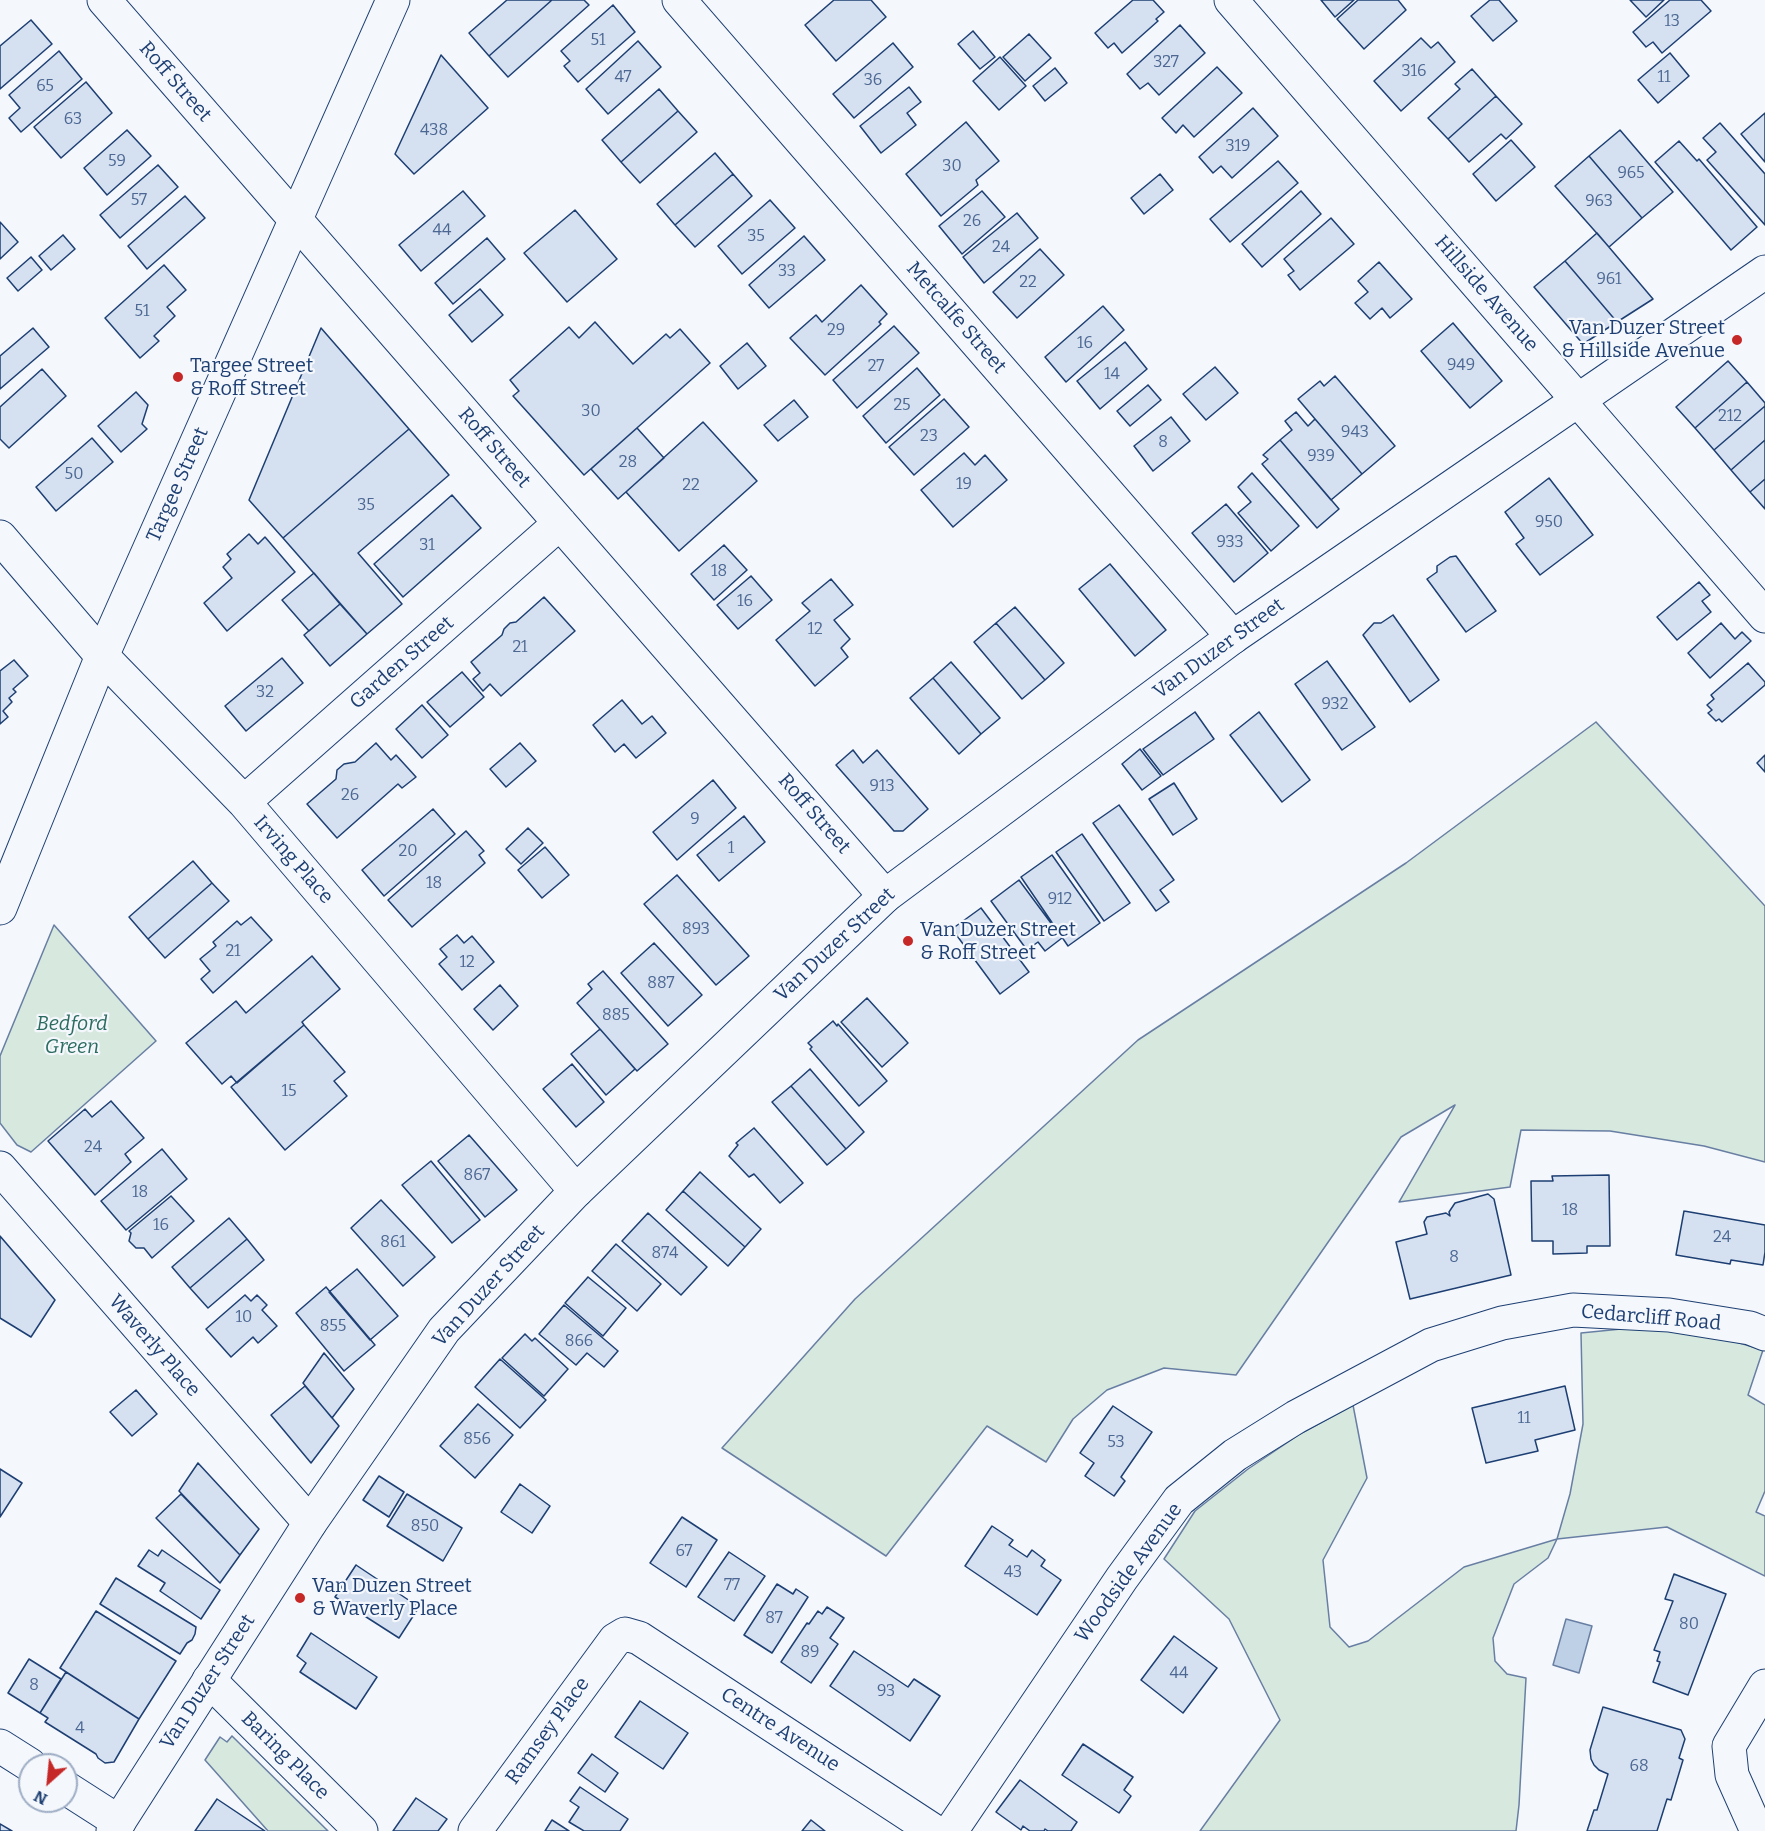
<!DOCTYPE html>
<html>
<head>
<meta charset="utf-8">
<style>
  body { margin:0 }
  #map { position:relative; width:1765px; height:1831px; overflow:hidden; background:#f4f7fb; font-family:Bitter,serif }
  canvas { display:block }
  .north { position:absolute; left:18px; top:1753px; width:60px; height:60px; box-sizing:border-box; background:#f4f7fb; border:2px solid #9eadc5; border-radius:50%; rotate:207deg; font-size:16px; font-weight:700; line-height:24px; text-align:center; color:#1d3f73 }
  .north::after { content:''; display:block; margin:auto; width:21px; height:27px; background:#c62828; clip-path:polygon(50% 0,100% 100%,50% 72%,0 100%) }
</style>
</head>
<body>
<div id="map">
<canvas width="1765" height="1831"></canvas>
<div class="north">N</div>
</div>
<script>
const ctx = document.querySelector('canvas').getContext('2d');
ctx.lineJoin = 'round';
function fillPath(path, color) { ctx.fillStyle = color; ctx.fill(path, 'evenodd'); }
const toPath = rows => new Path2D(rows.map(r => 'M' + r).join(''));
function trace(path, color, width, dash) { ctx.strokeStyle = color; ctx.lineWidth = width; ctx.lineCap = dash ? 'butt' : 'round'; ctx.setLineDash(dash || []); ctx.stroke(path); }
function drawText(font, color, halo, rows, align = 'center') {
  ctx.font = font + ' Bitter,serif'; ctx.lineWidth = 4.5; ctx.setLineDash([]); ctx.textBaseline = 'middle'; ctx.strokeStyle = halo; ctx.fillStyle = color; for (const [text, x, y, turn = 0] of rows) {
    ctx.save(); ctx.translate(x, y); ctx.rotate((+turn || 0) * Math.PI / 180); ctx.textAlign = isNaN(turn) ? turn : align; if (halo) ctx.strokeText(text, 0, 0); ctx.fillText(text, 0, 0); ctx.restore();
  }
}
const green = toPath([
  [1596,722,1765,906,1765,1162,1704,1146,1610,1131,1521,1130,1510,1187,1399,1202,1455,1105,1401,1137,1236,1375,1164,1368,1107,1390,1073,1419,1046,1462,987,1426,886,1556,722,1448,855,1299,1138,1040,1406,863,1596,722],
  [54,925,156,1041,31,1152,17,1145,0,1123,0,1056,54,925],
  [1631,1328,1706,1333,1763,1350,1748,1395,1765,1405,1765,1491,1756,1512,1765,1516,1765,1576,1667,1527,1557,1539,1548,1558,1514,1584,1493,1638,1495,1661,1507,1674,1526,1678,1519,1805,1516,1831,1200,1831,1280,1720,1229,1619,1164,1559,1195,1511,1248,1469,1300,1434,1353,1405,1367,1478,1323,1560,1330,1627,1349,1647,1368,1641,1464,1567,1557,1539,1570,1494,1583,1424,1581,1333,1631,1328],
  [232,1736,328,1831,268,1831,205,1760,220,1737,227,1742,232,1736]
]);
fillPath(green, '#d7e8df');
trace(green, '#687fa3', 1.5);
const water = toPath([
  [1566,1619,1592,1626,1579,1673,1553,1665,1566,1619]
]);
fillPath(water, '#bed0e5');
trace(water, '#687fa3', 1.5);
const building = toPath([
  [507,0,552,0,489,56,469,33,507,0],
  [552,0,584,0,589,5,508,77,489,56,552,0],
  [834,0,871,0,886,17,836,61,805,25,834,0],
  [1133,0,1153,0,1164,12,1156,19,1158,21,1122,53,1114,43,1108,48,1095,33,1133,0],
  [1321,0,1354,0,1335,17,1321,0],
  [1358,0,1398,0,1406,10,1364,49,1337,19,1358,0],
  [1490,0,1499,0,1517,21,1493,41,1471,16,1490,0],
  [1630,0,1664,0,1646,17,1630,0],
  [1670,0,1701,0,1711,11,1662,53,1653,42,1646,47,1633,32,1670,0],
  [613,5,635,32,578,82,564,66,570,61,561,51,613,5],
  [31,20,52,44,0,89,0,46,31,20],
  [1180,25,1205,53,1159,95,1148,83,1140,89,1127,74,1180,25],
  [973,31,995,57,980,69,958,44,973,31],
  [1029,34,1051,58,1025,81,1003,57,1029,34],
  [1421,38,1431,48,1438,42,1455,62,1401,111,1374,81,1421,38],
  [638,41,661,67,608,114,586,89,638,41],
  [893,43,913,67,854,118,833,94,893,43],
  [59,51,82,79,21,132,9,118,20,108,9,95,59,51],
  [1670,53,1689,76,1658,103,1638,80,1670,53],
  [441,55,488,108,414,174,395,154,441,55],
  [1000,57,1026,86,999,110,973,81,1000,57],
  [1217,67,1242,93,1194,137,1183,125,1176,133,1162,118,1217,67],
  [1055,68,1067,83,1045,101,1033,86,1055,68],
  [1472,69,1496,96,1448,139,1428,118,1460,89,1455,84,1472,69],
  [86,82,112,113,61,158,34,127,86,82],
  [909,87,921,102,907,113,916,125,881,153,860,126,909,87],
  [659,89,678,111,621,162,602,140,659,89],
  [1496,96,1522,124,1506,139,1501,134,1469,162,1448,139,1496,96],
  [1253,108,1278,136,1232,178,1221,166,1213,173,1199,157,1253,108],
  [678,111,697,132,640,183,621,162,678,111],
  [1765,113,1765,162,1741,134,1765,113],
  [966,122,999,161,976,180,978,185,941,216,906,174,966,122],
  [1720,123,1765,174,1765,225,1707,160,1716,152,1703,138,1720,123],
  [127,130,151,156,107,195,84,168,127,130],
  [1620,130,1673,192,1642,218,1589,156,1620,130],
  [1511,140,1535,167,1496,201,1473,174,1511,140],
  [1679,141,1697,161,1699,159,1757,227,1731,250,1655,162,1679,141],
  [715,153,733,174,675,225,657,204,715,153],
  [1589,156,1642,218,1609,247,1555,186,1589,156],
  [1278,161,1298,183,1230,242,1210,219,1278,161],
  [158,165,178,187,120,238,100,215,158,165],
  [733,174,752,196,695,247,675,225,733,174],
  [1160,174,1173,190,1144,214,1131,198,1160,174],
  [463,191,485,216,421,271,399,245,463,191],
  [982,191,1005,217,962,254,939,226,982,191],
  [1301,191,1321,214,1262,267,1242,244,1301,191],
  [185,196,205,218,147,269,128,246,185,196],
  [770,200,795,228,742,274,718,246,770,200],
  [575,210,617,259,567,302,524,253,575,210],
  [1017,213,1038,238,984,283,963,257,1017,213],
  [1331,218,1354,244,1300,290,1288,275,1294,271,1284,259,1331,218],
  [0,222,18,242,0,259,0,222],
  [1597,233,1653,299,1617,322,1565,261,1597,233],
  [63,235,75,249,51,270,39,256,63,235],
  [804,236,825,260,769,308,749,285,804,236],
  [487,238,505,259,453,304,435,283,487,238],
  [1040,249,1064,275,1017,318,993,292,1040,249],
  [31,257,42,270,18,291,7,278,31,257],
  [1565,261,1617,322,1583,344,1534,287,1565,261],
  [1379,262,1412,299,1390,318,1382,308,1370,319,1355,303,1368,292,1358,281,1379,262],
  [164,265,186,290,167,307,175,316,154,336,159,341,140,358,105,318,164,265],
  [861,285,887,314,879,322,881,324,825,375,790,338,816,315,822,322,861,285],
  [480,289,503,315,472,342,449,315,480,289],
  [1103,306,1124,330,1066,382,1045,357,1103,306],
  [595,322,633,364,666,334,670,338,680,329,710,363,584,475,513,396,519,391,510,380,569,327,579,338,595,322],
  [1453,323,1502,381,1470,408,1421,351,1453,323],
  [894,326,919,353,857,408,833,380,894,326],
  [33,328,49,347,0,389,0,356,33,328],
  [321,328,409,429,283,538,249,500,321,328],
  [1125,342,1147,369,1100,409,1077,381,1125,342],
  [747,343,766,366,738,389,720,366,747,343],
  [1728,361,1747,382,1695,428,1676,407,1728,361],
  [1215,367,1238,393,1206,420,1183,394,1215,367],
  [917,368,940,395,886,443,863,416,917,368],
  [42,369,66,396,9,448,0,439,0,407,42,369],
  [1335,376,1395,446,1362,474,1298,399,1320,381,1324,386,1335,376],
  [1747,382,1765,403,1765,406,1714,450,1695,428,1747,382],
  [1148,385,1161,400,1130,426,1117,411,1148,385],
  [136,392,148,405,142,424,147,429,121,452,98,426,136,392],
  [944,399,969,427,914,475,889,447,944,399],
  [794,400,808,417,778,441,764,425,794,400],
  [1765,406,1765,440,1731,470,1714,450,1765,406],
  [1296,412,1308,426,1315,419,1362,474,1331,500,1280,440,1292,430,1285,421,1296,412],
  [1171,417,1190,441,1153,471,1134,446,1171,417],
  [703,422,757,481,679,551,626,492,703,422],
  [637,428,664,458,618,499,591,469,637,428],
  [409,429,449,475,358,553,402,604,367,634,283,538,409,429],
  [92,438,113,462,56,511,36,487,92,438],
  [1280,440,1339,509,1317,528,1262,464,1268,459,1263,455,1280,440],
  [1765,440,1765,479,1750,492,1731,470,1765,440],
  [964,453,975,465,985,455,1007,480,953,527,921,490,964,453],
  [1252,473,1299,526,1271,551,1238,513,1251,502,1238,487,1252,473],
  [1549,478,1593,535,1540,575,1516,544,1524,538,1505,512,1549,478],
  [1765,479,1765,509,1750,492,1765,479],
  [452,495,481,528,403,597,374,564,452,495],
  [1226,504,1268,553,1234,582,1192,533,1226,504],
  [249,534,258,544,265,537,295,572,227,631,204,603,232,578,223,567,231,559,227,554,249,534],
  [724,545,747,570,714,600,691,574,724,545],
  [1456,556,1496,611,1466,632,1427,579,1437,572,1437,566,1450,557,1456,556],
  [1110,564,1166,630,1135,656,1079,589,1110,564],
  [314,573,340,604,309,631,282,600,314,573],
  [751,576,772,600,738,629,717,605,751,576],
  [831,579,853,605,834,620,850,639,841,648,848,657,815,686,776,640,810,611,802,603,831,579],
  [1699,582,1710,595,1702,601,1711,612,1677,640,1657,617,1699,582],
  [544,597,575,631,501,696,490,684,483,691,473,679,480,673,471,662,502,635,504,629,510,623,516,622,544,597],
  [340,604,367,634,330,666,304,635,340,604],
  [1015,607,1064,663,1045,680,996,623,1015,607],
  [1393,615,1439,680,1410,702,1363,635,1374,623,1381,623,1393,615],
  [996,623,1045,680,1022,699,974,642,996,623],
  [1721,623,1735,639,1742,632,1751,641,1710,678,1688,653,1721,623],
  [282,658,303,683,246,731,225,706,282,658],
  [14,660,28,676,13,689,16,692,9,698,12,702,3,711,8,717,0,724,0,671,14,660],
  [1327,661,1375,727,1342,750,1295,684,1327,661],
  [951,662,1000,718,981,734,933,678,951,662],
  [1748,663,1765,682,1765,685,1722,722,1719,719,1716,721,1708,713,1712,710,1707,705,1714,699,1711,695,1748,663],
  [462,672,484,697,450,727,427,702,462,672],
  [933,678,981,734,959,754,910,698,933,678],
  [622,700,642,724,652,716,666,733,636,758,624,744,615,752,593,725,622,700],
  [422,705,448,735,422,758,396,729,422,705],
  [1195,712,1214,739,1163,775,1143,749,1195,712],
  [1259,712,1310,780,1282,802,1230,735,1259,712],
  [376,743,391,760,396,755,416,777,402,788,398,784,337,838,307,804,336,779,337,770,344,764,355,762,376,743],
  [520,743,536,761,506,787,490,769,520,743],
  [1140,749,1161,776,1142,790,1122,764,1140,749],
  [853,750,863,763,877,750,928,809,903,831,894,831,836,765,853,750],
  [1765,755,1765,772,1757,763,1765,755],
  [713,780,736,808,677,860,653,832,713,780],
  [1174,783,1197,819,1173,835,1149,799,1174,783],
  [1119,805,1174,880,1160,890,1169,902,1156,911,1093,823,1119,805],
  [433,809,455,834,384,896,362,870,433,809],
  [744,816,765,842,719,881,697,855,744,816],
  [528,828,543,843,521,864,506,849,528,828],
  [466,831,484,851,479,855,485,863,412,927,388,900,466,831],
  [1082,834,1130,903,1104,921,1056,852,1082,834],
  [545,847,569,875,542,898,518,870,545,847],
  [1052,855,1100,923,1068,946,1021,877,1052,855],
  [193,861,212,883,148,939,129,917,193,861],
  [677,875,749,956,716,985,644,904,677,875],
  [1019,880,1062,938,1045,951,1038,942,1027,950,991,901,1019,880],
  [212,883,229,901,165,958,148,939,212,883],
  [981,908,1029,972,1000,994,952,929,981,908],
  [251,917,272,940,213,993,201,979,210,971,200,959,216,946,213,942,237,921,241,925,251,917],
  [457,935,464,943,472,936,494,962,462,990,439,964,447,957,440,949,457,935],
  [654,943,702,995,668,1026,621,973,654,943],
  [312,956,340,989,302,1022,304,1025,237,1083,231,1076,222,1084,186,1043,236,1001,246,1013,312,956],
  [603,971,668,1044,637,1071,577,1003,592,989,588,984,603,971],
  [500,985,518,1006,493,1030,474,1009,500,985],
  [867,998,908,1043,882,1067,841,1022,867,998],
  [833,1021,837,1026,838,1024,887,1081,859,1106,810,1049,812,1047,808,1043,833,1021],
  [304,1025,345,1072,334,1081,347,1096,285,1150,231,1087,304,1025],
  [600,1029,635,1069,606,1095,571,1054,600,1029],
  [572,1064,604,1102,576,1127,543,1089,572,1064],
  [810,1069,864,1132,846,1149,791,1086,810,1069],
  [791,1086,846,1149,827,1165,772,1102,791,1086],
  [111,1101,144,1138,125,1154,131,1162,95,1195,48,1141,85,1109,92,1117,111,1101],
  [754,1128,803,1183,780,1203,754,1174,749,1177,729,1156,738,1145,736,1143,754,1128],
  [469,1135,517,1190,485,1217,438,1161,469,1135],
  [162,1149,187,1179,126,1230,101,1201,162,1149],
  [431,1161,480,1220,452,1243,402,1185,431,1161],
  [700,1172,761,1229,745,1247,683,1191,700,1172],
  [1609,1175,1610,1246,1587,1246,1587,1253,1553,1254,1553,1241,1532,1241,1531,1181,1553,1181,1552,1176,1609,1175],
  [683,1191,745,1247,728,1266,666,1210,683,1191],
  [1488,1194,1494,1199,1511,1275,1410,1299,1396,1242,1427,1234,1424,1222,1427,1217,1446,1213,1450,1216,1449,1212,1455,1203,1488,1194],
  [171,1196,194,1221,152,1258,144,1248,136,1248,129,1241,131,1233,129,1231,171,1196],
  [381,1200,435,1257,403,1286,351,1228,381,1200],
  [1684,1211,1765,1225,1765,1252,1763,1265,1731,1260,1730,1264,1676,1255,1684,1211],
  [648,1213,707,1267,681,1295,622,1241,648,1213],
  [229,1218,247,1239,190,1288,172,1267,229,1218],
  [0,1236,55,1300,31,1337,0,1318,0,1236],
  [247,1239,264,1260,208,1308,190,1288,247,1239],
  [616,1244,661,1284,637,1311,592,1271,616,1244],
  [357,1269,398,1316,370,1340,329,1292,357,1269],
  [588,1277,626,1308,603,1336,565,1303,588,1277],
  [326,1287,375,1345,344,1371,296,1313,326,1287],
  [245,1295,251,1301,257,1295,267,1305,262,1310,277,1326,258,1343,253,1337,231,1357,206,1329,245,1295],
  [564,1305,618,1351,604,1367,587,1353,576,1365,539,1334,564,1305],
  [525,1334,532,1341,535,1338,568,1369,544,1396,502,1358,525,1334],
  [324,1353,354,1389,332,1418,303,1383,324,1353],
  [500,1359,546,1400,520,1428,475,1387,500,1359],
  [305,1386,339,1426,311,1463,271,1415,305,1386],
  [1565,1386,1575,1430,1535,1440,1538,1451,1486,1463,1472,1408,1565,1386],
  [136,1390,157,1414,132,1436,110,1412,136,1390],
  [478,1404,513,1435,475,1478,440,1446,478,1404],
  [1113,1406,1152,1432,1121,1477,1125,1481,1114,1496,1085,1476,1094,1463,1080,1453,1113,1406],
  [198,1463,259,1529,240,1555,179,1491,198,1463],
  [0,1469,22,1483,0,1517,0,1469],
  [379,1476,404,1492,389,1517,363,1500,379,1476],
  [520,1484,550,1506,532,1533,501,1512,520,1484],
  [181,1494,240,1555,220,1583,156,1518,181,1494],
  [407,1494,462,1528,443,1561,387,1526,407,1494],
  [682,1517,717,1540,686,1587,650,1563,682,1517],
  [992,1526,1013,1540,1009,1545,1027,1557,1032,1550,1045,1560,1041,1566,1061,1580,1037,1615,965,1566,992,1526],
  [149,1550,158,1556,162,1550,220,1590,201,1619,160,1591,165,1583,138,1566,149,1550],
  [729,1552,765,1576,734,1621,698,1597,729,1552],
  [356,1565,419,1607,399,1638,335,1597,356,1565],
  [1674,1574,1726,1594,1688,1695,1653,1682,1660,1662,1657,1661,1660,1652,1654,1650,1673,1601,1665,1599,1674,1574],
  [116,1578,196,1627,195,1634,192,1640,187,1643,180,1654,100,1604,116,1578],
  [777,1584,793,1594,796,1589,808,1597,772,1653,744,1635,777,1584],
  [827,1607,844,1618,830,1638,838,1644,811,1683,781,1662,807,1623,809,1624,818,1611,822,1614,827,1607],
  [96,1611,176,1661,139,1719,60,1668,96,1611],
  [311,1633,377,1677,356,1709,300,1672,306,1663,297,1656,311,1633],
  [1174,1636,1217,1668,1183,1713,1141,1680,1174,1636],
  [854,1651,908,1687,914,1679,940,1696,910,1741,830,1686,854,1651],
  [29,1659,61,1679,40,1713,8,1693,29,1659],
  [66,1672,139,1719,114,1762,105,1763,98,1758,96,1754,45,1722,48,1718,40,1713,66,1672],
  [640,1701,688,1733,663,1769,615,1737,640,1701],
  [1603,1707,1681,1730,1685,1739,1679,1758,1683,1760,1671,1800,1667,1799,1657,1831,1587,1831,1594,1810,1597,1810,1608,1774,1599,1770,1594,1765,1591,1759,1590,1750,1603,1707],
  [1083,1744,1133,1777,1124,1790,1131,1796,1119,1813,1062,1775,1083,1744],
  [592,1754,618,1773,605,1792,578,1773,592,1754],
  [1020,1780,1077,1822,1071,1831,1048,1831,1045,1829,1044,1831,1030,1831,1023,1826,1021,1830,996,1812,1020,1780],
  [580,1787,628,1819,620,1831,584,1831,569,1822,579,1807,570,1801,580,1787],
  [416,1798,447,1819,438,1831,393,1831,416,1798],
  [217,1799,265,1831,195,1831,217,1799],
  [552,1820,569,1831,545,1831,552,1820],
  [811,1820,825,1831,802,1831,811,1820],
  [0,1824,12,1831,0,1831,0,1824]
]);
fillPath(building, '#d5e0f0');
trace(building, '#1d3f73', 1.5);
const minor = toPath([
  [104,0,885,896],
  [679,0,1233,637],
  [1231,0,1765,616],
  [0,537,102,656,244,802,576,1191],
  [244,802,560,523],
  [0,1168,310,1523],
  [209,1680,361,1831],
  [0,1746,30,1765],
  [66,1788,119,1822],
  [475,1831,615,1640,625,1634,639,1638,934,1831],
  [951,1831,1122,1578,1179,1500,1235,1455,1296,1417,1431,1345,1502,1323,1573,1310,1669,1315,1750,1328,1765,1334],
  [1757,1831,1732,1775,1729,1746,1765,1686]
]);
const major = toPath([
  [0,908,102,656,393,0],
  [113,1831,310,1523,444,1330,576,1191,885,896,1233,637,1765,272]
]);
trace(minor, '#1d3f73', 35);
trace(major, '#1d3f73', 35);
trace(minor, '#f4f7fb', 33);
trace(major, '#f4f7fb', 33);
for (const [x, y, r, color] of [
  [1737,340,6,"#c62828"],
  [178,377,6,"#c62828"],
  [908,941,6,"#c62828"],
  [300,1598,6,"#c62828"]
]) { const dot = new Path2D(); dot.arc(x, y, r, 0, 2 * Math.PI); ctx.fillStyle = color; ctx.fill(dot); trace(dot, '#f4f7fb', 2); }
drawText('16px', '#4b6792', null, [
  ["13",1672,22],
  ["51",598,41],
  ["327",1166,63],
  ["316",1414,72],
  ["47",623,78],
  ["11",1664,78],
  ["36",873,81],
  ["65",45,87],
  ["63",73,120],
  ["438",434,131],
  ["319",1238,147],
  ["59",117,162],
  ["30",952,167],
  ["965",1631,174],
  ["57",139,201],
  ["963",1599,202],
  ["26",972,222],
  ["44",442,231],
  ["35",756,237],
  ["24",1001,248],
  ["33",787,272],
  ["961",1609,280],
  ["22",1028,283],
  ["51",142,312],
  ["29",836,331],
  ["16",1085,344],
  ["949",1461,366],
  ["27",876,367],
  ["14",1112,375],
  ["25",902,406],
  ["30",591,412],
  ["212",1730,417],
  ["943",1355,433],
  ["23",929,437],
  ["8",1163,443],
  ["939",1321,457],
  ["28",628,463],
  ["50",74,475],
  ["19",964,485],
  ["22",691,486],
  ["35",366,506],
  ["950",1549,523],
  ["933",1230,543],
  ["31",427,546],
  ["18",719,572],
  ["16",745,602],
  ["12",815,630],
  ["21",520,648],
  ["32",265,693],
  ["932",1335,705],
  ["913",882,787],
  ["26",350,796],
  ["9",695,820],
  ["1",731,849],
  ["20",408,852],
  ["18",434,884],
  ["912",1060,900],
  ["893",696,930],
  ["21",233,952],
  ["12",467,963],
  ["887",661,984],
  ["885",616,1016],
  ["15",289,1092],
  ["24",93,1148],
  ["867",477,1176],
  ["18",140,1193],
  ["18",1570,1211],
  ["16",161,1226],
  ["24",1722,1238],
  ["861",393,1243],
  ["874",665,1254],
  ["8",1454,1258],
  ["10",244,1318],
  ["855",333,1327],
  ["866",579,1342],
  ["11",1524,1419],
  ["856",477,1440],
  ["53",1116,1443],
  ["850",425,1527],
  ["67",684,1552],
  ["43",1013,1573],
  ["77",732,1586],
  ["87",774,1619],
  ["80",1689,1625],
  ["89",810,1653],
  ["44",1179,1674],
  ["8",34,1686],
  ["93",886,1692],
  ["4",80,1729],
  ["68",1639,1767]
]);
drawText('20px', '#1d3f73', '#f4f7fb', [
  ["Roff Street",175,82,49],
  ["Hillside Avenue",1486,294,49],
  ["Metcalfe Street",956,318,49],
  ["Roff Street",494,448,49],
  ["Targee Street",178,485,-66],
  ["Van Duzer Street",1219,649,-36],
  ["Garden Street",402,663,-41],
  ["Roff Street",814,814,49],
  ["Irving Place",293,860,49],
  ["Van Duzer Street",835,945,-43],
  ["Van Duzer Street",489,1286,-48],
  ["Cedarcliff Road",1651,1318,5],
  ["Waverly Place",154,1346,49],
  ["Woodside Avenue",1129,1573,-54],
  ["Van Duzer Street",208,1682,-57],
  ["Centre Avenue",780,1730,33],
  ["Ramsey Place",548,1731,-54],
  ["Baring Place",285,1756,45]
]);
drawText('20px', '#1d3f73', '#f4f7fb', [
  ["Van Duzer Street",1725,328,"right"],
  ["& Hillside Avenue",1725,351,"right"],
  ["Targee Street",190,366],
  ["& Roff Street",190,389],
  ["Van Duzer Street",920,930],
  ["& Roff Street",920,953],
  ["Van Duzen Street",312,1586],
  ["& Waverly Place",312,1609]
], 'left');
drawText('italic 20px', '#2c6c60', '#f4f7fb', [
  ["Bedford",72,1024],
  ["Green",72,1047]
]);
</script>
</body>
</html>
